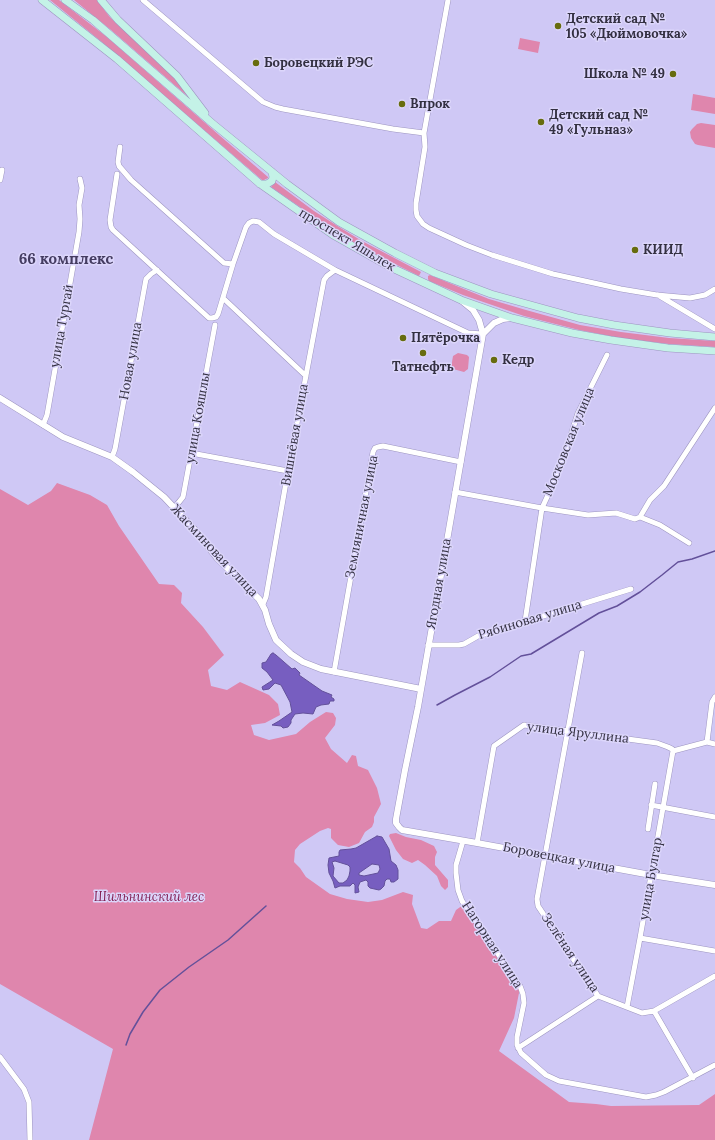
<!DOCTYPE html>
<html>
<head>
<meta charset="utf-8">
<style>
  body { margin:0 }
  canvas { display:block; background:#cfc8f5 }
</style>
</head>
<body>
<canvas width="715" height="1140"></canvas>
<script>
const ctx = document.querySelector('canvas').getContext('2d');
ctx.lineJoin = 'round';
function fillPath(path, color) { ctx.fillStyle = color; ctx.fill(path, 'evenodd'); }
const toPath = rows => new Path2D(rows.map(r => 'M' + r).join(''));
function trace(path, color, width, dash) { ctx.strokeStyle = color; ctx.lineWidth = width; ctx.lineCap = dash ? 'butt' : 'round'; ctx.setLineDash(dash || []); ctx.stroke(path); }
function drawText(font, color, halo, rows, align = 'center') {
  ctx.font = font + ' Lora,serif'; ctx.lineWidth = 3; ctx.setLineDash([]); ctx.textBaseline = 'middle'; ctx.strokeStyle = halo; ctx.fillStyle = color; for (const [text, x, y, turn = 0] of rows) {
    ctx.save(); ctx.translate(x, y); ctx.rotate((+turn || 0) * Math.PI / 180); ctx.textAlign = isNaN(turn) ? turn : align; if (halo) ctx.strokeText(text, 0, 0); ctx.fillText(text, 0, 0); ctx.restore();
  }
}
fillPath(toPath([
  [50,0,59,0,107,37,219,135,268,177,268,178,264,180,262,180,103,43],
  [74,0,97,0,109,16,116,23,169,72,193,101,111,30],
  [520,38,540,42,538,53,518,49],
  [693,94,715,98,715,114,691,110],
  [701,123,715,125,715,148,698,145,695,144,691,138,690,132,692,129,697,124],
  [275,182,314,211,339,227,362,241,421,272,419,276,359,246,336,232,271,187],
  [430,275,464,289,489,299,526,310,580,325,621,332,669,338,715,341,715,347,669,344,620,338,579,330,524,316,463,295,429,281,428,279,428,276],
  [458,353,467,355,469,357,468,369,464,372,453,369,451,368,453,356],
  [57,483,90,495,107,505,119,526,159,584,174,585,182,593,181,603,203,627,224,655,208,670,211,686,227,690,240,682,269,695,278,704,280,715,265,723,251,725,254,735,269,740,296,734,310,722,326,712,333,713,336,718,335,725,325,738,331,749,347,763,352,755,356,756,358,766,368,770,377,788,381,804,374,817,374,822,372,827,365,832,359,843,349,847,338,845,331,838,331,829,328,828,320,831,300,844,295,850,294,862,300,868,306,877,330,894,347,899,368,902,382,900,403,892,413,895,412,904,421,928,427,929,439,921,451,921,456,910,463,905,520,988,514,1018,499,1051,569,1102,596,1104,611,1106,699,1105,715,1094,715,1140,89,1140,113,1049,0,984,0,489,28,505,51,491],
  [396,833,406,837,421,840,434,846,437,852,435,857,435,865,448,880,448,887,445,890,441,886,437,876,425,865,418,860,412,863,403,859,396,850,389,836,390,834]
]), '#df86ad');
const water = toPath([
  [273,653,276,655,292,669,295,668,300,673,299,675,322,691,332,695,331,697,334,699,334,701,330,701,329,704,321,705,316,707,313,714,303,713,295,714,291,720,291,723,288,727,283,728,281,726,272,725,279,721,292,712,290,702,281,685,275,683,269,689,263,690,262,687,273,680,267,672,262,668,262,663,266,662,271,654,273,653],
  [377,836,382,837,389,849,391,861,396,865,398,870,398,879,394,882,391,882,390,879,387,879,385,881,384,886,381,889,379,890,370,888,368,886,368,882,366,880,360,882,358,887,359,892,355,893,355,885,353,883,350,886,340,886,335,888,333,881,329,873,328,865,329,858,339,856,339,852,340,850,351,849,356,848,377,836],
  [335,861,348,865,350,867,350,871,349,876,347,880,343,883,339,883,333,876,334,868,332,862,335,861],
  [372,864,379,865,380,869,378,873,364,876,359,875,359,873,372,864]
]);
fillPath(water, '#775ec0');
trace(water, '#63509a', 1);
trace(toPath([
  [437,705,455,695,490,677,521,656,531,654,599,613,617,606,640,592,662,575,678,562,692,559,715,551],
  [126,1045,130,1034,143,1012,160,990,189,967,228,940,266,906]
]), '#63509a', 1.5);
const minor = toPath([
  [143,0,263,102,275,107,283,109,393,129,424,133],
  [448,0,424,133,425,147,416,203,416,210,417,216,423,224,429,228,466,245,492,255,553,274,621,289,657,295,690,298,705,295,715,289],
  [120,147,118,162,119,166,131,180,224,263,233,264],
  [117,174,110,220,111,227,113,230,209,318,212,318,216,317,218,314,233,264,246,227,249,223,253,221,259,222,274,234,335,270,468,333,483,334],
  [0,180,2,170],
  [658,295,715,329],
  [223,298,306,376],
  [43,425,47,415,79,232,80,219,79,205,82,188,80,179],
  [191,453,288,471],
  [112,457,115,449,146,279,151,274,157,270],
  [455,492,542,508,588,515,616,513,635,519,640,517],
  [174,508,179,502,183,497,215,325],
  [640,517,650,500,664,486,715,408],
  [640,517,660,525,689,543],
  [263,604,266,597,288,471,324,280,327,276,335,270],
  [525,621,542,508,560,469,578,413,607,355],
  [428,645,459,645,464,644,478,636,631,589],
  [582,653,537,899,538,906,598,996,642,1013,654,1011,715,976],
  [334,672,373,452,375,448,378,447,383,446,461,462],
  [707,742,712,702,715,697],
  [651,805,715,817],
  [648,829,655,784],
  [463,841,456,865,456,873,458,890,462,901,520,986,523,994,524,1003,517,1037,517,1045,521,1053,546,1075,559,1081,646,1097,656,1095,664,1092,715,1065],
  [477,843,494,746,524,725,657,743,668,747,672,749,673,751,707,742,715,744],
  [640,938,715,951],
  [627,1007,640,938,673,751],
  [654,1011,693,1078],
  [518,1048,598,996],
  [0,1057,24,1089,29,1102,30,1140]
]);
const tertiary = toPath([
  [462,301,473,310,479,320,483,334,418,707,405,770,396,819,396,823,399,827,402,830,477,843,651,875,715,885],
  [483,334,494,323,503,319,511,318],
  [0,398,63,437,112,457,133,472,164,497,195,530,217,558,259,599,265,610,269,624,276,640,291,654,303,662,321,669,421,689]
]);
const secondary = toPath([
  [42,0,117,59,260,184,333,235,388,266,461,300,512,318,572,333,611,340,668,348,715,351],
  [65,0,93,20,212,123,287,184,339,222,395,253,435,273,491,294,578,318,614,325,670,333,715,337],
  [101,0,118,20,177,76,205,113],
  [260,184,267,184,272,181,273,177,272,172]
]);
trace(minor, '#9d95c0', 6);
trace(tertiary, '#9d95c0', 7);
trace(secondary, '#9d95c0', 8);
trace(minor, '#fff', 5);
trace(tertiary, '#fff', 6);
trace(secondary, '#c4f2e7', 7);
for (const [x, y, r, color] of [
  [558,26,4,"#676c0e"],
  [256,63,4,"#676c0e"],
  [673,74,4,"#676c0e"],
  [402,104,4,"#676c0e"],
  [541,122,4,"#676c0e"],
  [635,250,4,"#676c0e"],
  [403,338,4,"#676c0e"],
  [423,353,4,"#676c0e"],
  [494,360,4,"#676c0e"]
]) { const dot = new Path2D(); dot.arc(x, y, r, 0, 2 * Math.PI); ctx.fillStyle = color; ctx.fill(dot); trace(dot, '#dcd6fb', 1.5); }
drawText('bold 13px', '#333041', '#dcd6fb', [
  ["Детский сад №",566,19],
  ["105 «Дюймовочка»",566,34],
  ["Боровецкий РЭС",264,63],
  ["Школа № 49",665,74,"right"],
  ["Впрок",410,104],
  ["Детский сад №",549,115],
  ["49 «Гульназ»",549,130],
  ["КИИД",643,250],
  ["Пятёрочка",411,338],
  ["Кедр",502,360],
  ["Татнефть",423,367,"center"]
], 'left');
drawText('13px', '#333041', '#dcd6fb', [
  ["проспект Яшьлек",347,240,31],
  ["улица Тургай",62,326,-80],
  ["Новая улица",131,361,-80],
  ["улица Кояшлы",198,418,-80],
  ["Вишнёвая улица",295,435,-80],
  ["Московская улица",569,442,-68],
  ["Земляничная улица",362,517,-79],
  ["Жасминовая улица",214,551,47],
  ["Ягодная улица",439,584,-80],
  ["Рябиновая улица",530,620,-17],
  ["улица Яруллина",578,733,7],
  ["Боровецкая улица",559,858,11],
  ["улица Булгар",651,879,-80],
  ["Нагорная улица",492,945,57],
  ["Зелёная улица",570,953,56]
]);
drawText('italic 13px', '#832055', '#dcd6fb', [
  ["Шильнинский лес",149,897]
]);
drawText('bold 15px', '#443c61', '#dcd6fb', [
  ["66 комплекс",66,260]
]);
</script>
</body>
</html>
